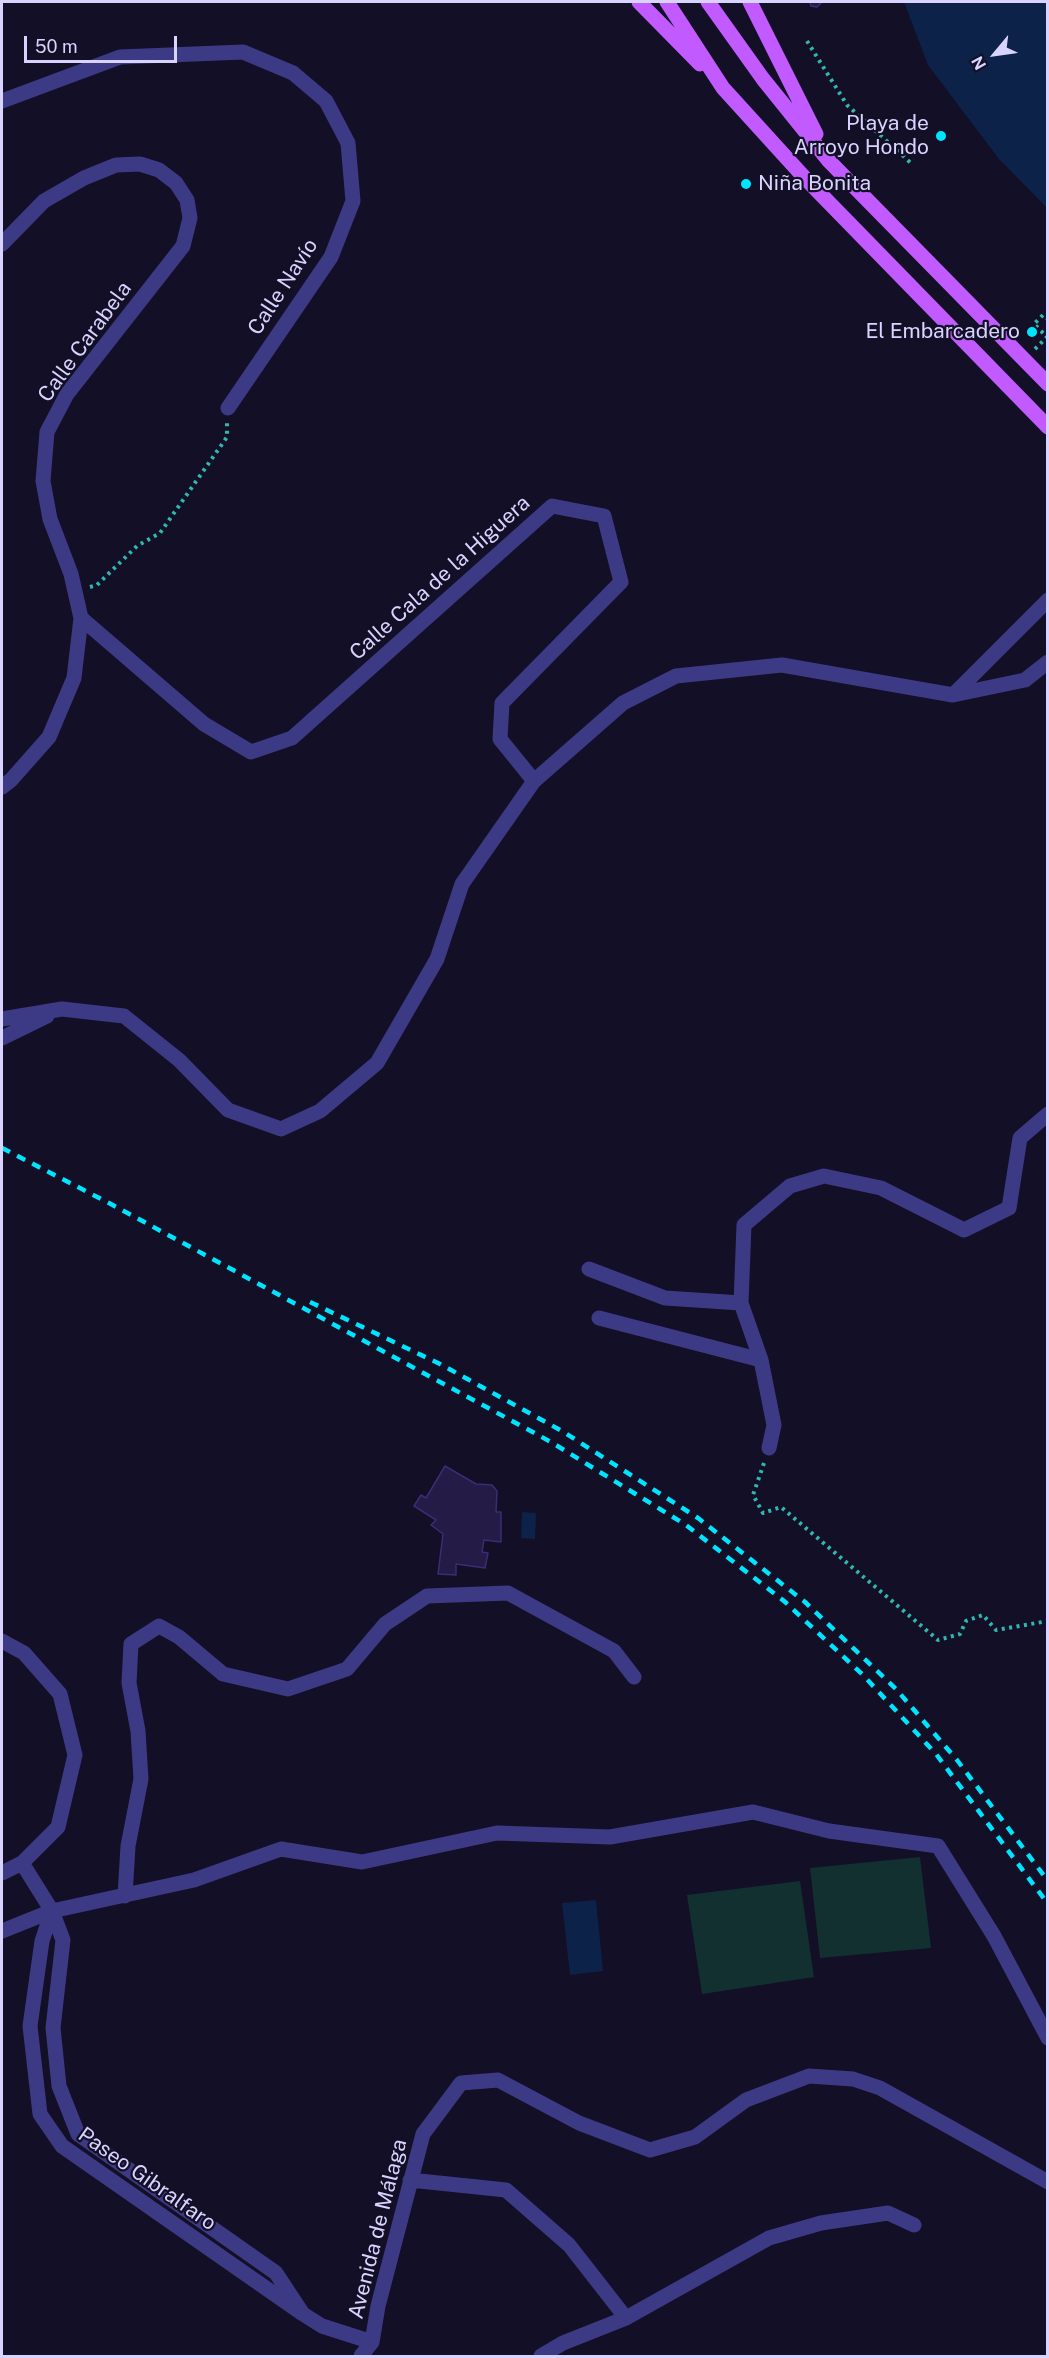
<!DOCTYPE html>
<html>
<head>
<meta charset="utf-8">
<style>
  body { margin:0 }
  #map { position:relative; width:1049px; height:2358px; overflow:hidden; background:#130f26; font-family:"Public Sans",sans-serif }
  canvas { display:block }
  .frame { position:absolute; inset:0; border:3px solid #d9d4ff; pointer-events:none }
  .north { position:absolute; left:965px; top:24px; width:60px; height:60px; -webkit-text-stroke:4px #130f26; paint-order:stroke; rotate:241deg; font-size:16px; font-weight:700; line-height:24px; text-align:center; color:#d9d4ff }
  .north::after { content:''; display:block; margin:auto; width:21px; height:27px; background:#d9d4ff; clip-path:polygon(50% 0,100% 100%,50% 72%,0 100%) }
  .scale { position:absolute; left:24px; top:36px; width:153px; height:27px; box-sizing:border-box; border:3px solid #d9d4ff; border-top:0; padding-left:8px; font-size:18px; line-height:21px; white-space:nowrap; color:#d9d4ff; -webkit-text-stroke:4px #130f26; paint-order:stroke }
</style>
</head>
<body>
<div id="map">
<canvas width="1049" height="2358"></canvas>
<div class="frame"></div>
<div class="north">N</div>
<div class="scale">50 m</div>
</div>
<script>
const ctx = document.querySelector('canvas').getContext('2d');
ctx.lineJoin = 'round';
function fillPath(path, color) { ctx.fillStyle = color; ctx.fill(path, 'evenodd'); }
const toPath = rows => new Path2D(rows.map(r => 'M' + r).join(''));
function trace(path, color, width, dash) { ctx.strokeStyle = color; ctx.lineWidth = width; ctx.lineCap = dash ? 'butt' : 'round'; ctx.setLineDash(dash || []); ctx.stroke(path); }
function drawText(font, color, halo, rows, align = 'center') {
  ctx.font = font + ' "Public Sans",sans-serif'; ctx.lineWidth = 4.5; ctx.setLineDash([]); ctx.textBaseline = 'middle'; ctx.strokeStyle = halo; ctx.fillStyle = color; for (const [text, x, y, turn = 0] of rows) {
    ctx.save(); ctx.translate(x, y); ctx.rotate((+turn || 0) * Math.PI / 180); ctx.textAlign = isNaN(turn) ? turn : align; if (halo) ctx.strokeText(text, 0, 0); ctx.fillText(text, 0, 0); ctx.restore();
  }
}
fillPath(toPath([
  [920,1857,931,1948,820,1958,810,1868],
  [800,1881,814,1977,702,1994,687,1895]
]), '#12302f');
fillPath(toPath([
  [904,2,1047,2,1047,208,999,159,928,65],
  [522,1512,536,1513,535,1539,521,1538],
  [596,1900,603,1971,570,1975,562,1903]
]), '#0c2248');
const building = toPath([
  [810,2,822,2,817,7,811,6,810,2],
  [445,1466,476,1484,492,1485,497,1491,496,1512,501,1512,501,1542,484,1540,482,1552,488,1553,485,1568,456,1564,456,1575,438,1574,443,1534,431,1525,436,1520,414,1506,421,1495,426,1498,445,1466]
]);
fillPath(building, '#241b47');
trace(building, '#3b2d73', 1.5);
trace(toPath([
  [807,41,847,105,912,164],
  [1035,349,1047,337,1034,324,1043,315,1048,319],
  [90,587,97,585,137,546,160,533,227,437,227,423],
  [764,1463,753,1495,763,1513,781,1507,938,1640,960,1634,966,1621,983,1615,996,1630,1048,1621]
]), '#2fb8b0', 4, [3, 4.5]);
trace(toPath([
  [2,101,120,57,243,52,293,73,326,101,348,143,353,201,331,257,228,408],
  [2,244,44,201,84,178,116,165,140,164,159,170,176,183,187,200,190,218,183,246,67,394,47,432,43,481,50,519,71,574,81,618,74,678,49,737,11,780,2,787],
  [81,618,204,724,251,752,292,738,552,506,604,516,621,582,502,703,500,739,534,781],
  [953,695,1048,600],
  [2,1019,62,1009,124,1016,179,1060,228,1110,281,1129,320,1111,377,1063,437,959,462,884,534,781,623,703,676,676,782,665,953,695,1025,680,1048,662],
  [2,1038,47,1016],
  [589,1269,665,1298,741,1303],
  [599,1318,761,1360],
  [769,1448,774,1425,761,1360,741,1303,744,1225,790,1186,824,1176,881,1188,964,1230,1009,1208,1020,1138,1048,1114],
  [2,1641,24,1653,60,1694,75,1755,58,1827,22,1863,2,1873],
  [22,1863,52,1911],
  [125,1896,128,1846,141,1779,138,1731,129,1683,131,1644,159,1626,179,1637,223,1674,288,1689,347,1669,385,1624,427,1596,508,1593,614,1651,634,1677],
  [2,1931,52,1911,194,1880,281,1849,362,1862,497,1833,610,1837,753,1812,829,1831,938,1846,994,1936,1048,2038],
  [410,2180,506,2190,569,2245,626,2318],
  [303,2314,276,2273,78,2134,59,2086,53,2028,63,1940,52,1911,42,1941,30,2026,40,2114,62,2146,303,2314,322,2326,372,2342],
  [361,2356,372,2342,378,2306,423,2134,461,2083,498,2080,579,2123,650,2150,695,2137,746,2100,809,2076,853,2079,880,2088,1048,2182],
  [541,2356,563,2343,626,2318,769,2238,821,2223,888,2213,914,2225]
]), '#3d3a85', 15);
trace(toPath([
  [639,2,700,64],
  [667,2,723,88,803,176,1048,427],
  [708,2,763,79,829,161,1048,384],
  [750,2,816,134]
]), '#c25bff', 15);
trace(toPath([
  [2,1148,109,1203,551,1442,686,1525,784,1601,863,1675,936,1754,1048,1904],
  [310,1302,440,1364,562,1431,698,1518,805,1602,896,1689,957,1760,1048,1881]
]), '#00e5ff', 4.5, [9, 8]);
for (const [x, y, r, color] of [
  [941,136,6,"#00e5ff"],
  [746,184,6,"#00e5ff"],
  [1032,332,6,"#00e5ff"]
]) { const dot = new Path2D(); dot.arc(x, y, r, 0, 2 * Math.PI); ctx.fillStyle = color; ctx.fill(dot); trace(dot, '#130f26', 2); }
drawText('21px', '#d9d4ff', '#130f26', [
  ["Playa de",929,124],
  ["Arroyo Hondo",929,148],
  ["Niña Bonita",758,184,"left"],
  ["El Embarcadero",1020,332]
], 'right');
drawText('21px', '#d9d4ff', '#130f26', [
  ["Calle Navío",283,287,-57],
  ["Calle Carabela",85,342,-54],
  ["Calle Cala de la Higuera",440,578,-42],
  ["Paseo Gibralfaro",147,2179,35],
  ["Avenida de Málaga",378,2229,-76]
]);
</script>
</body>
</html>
